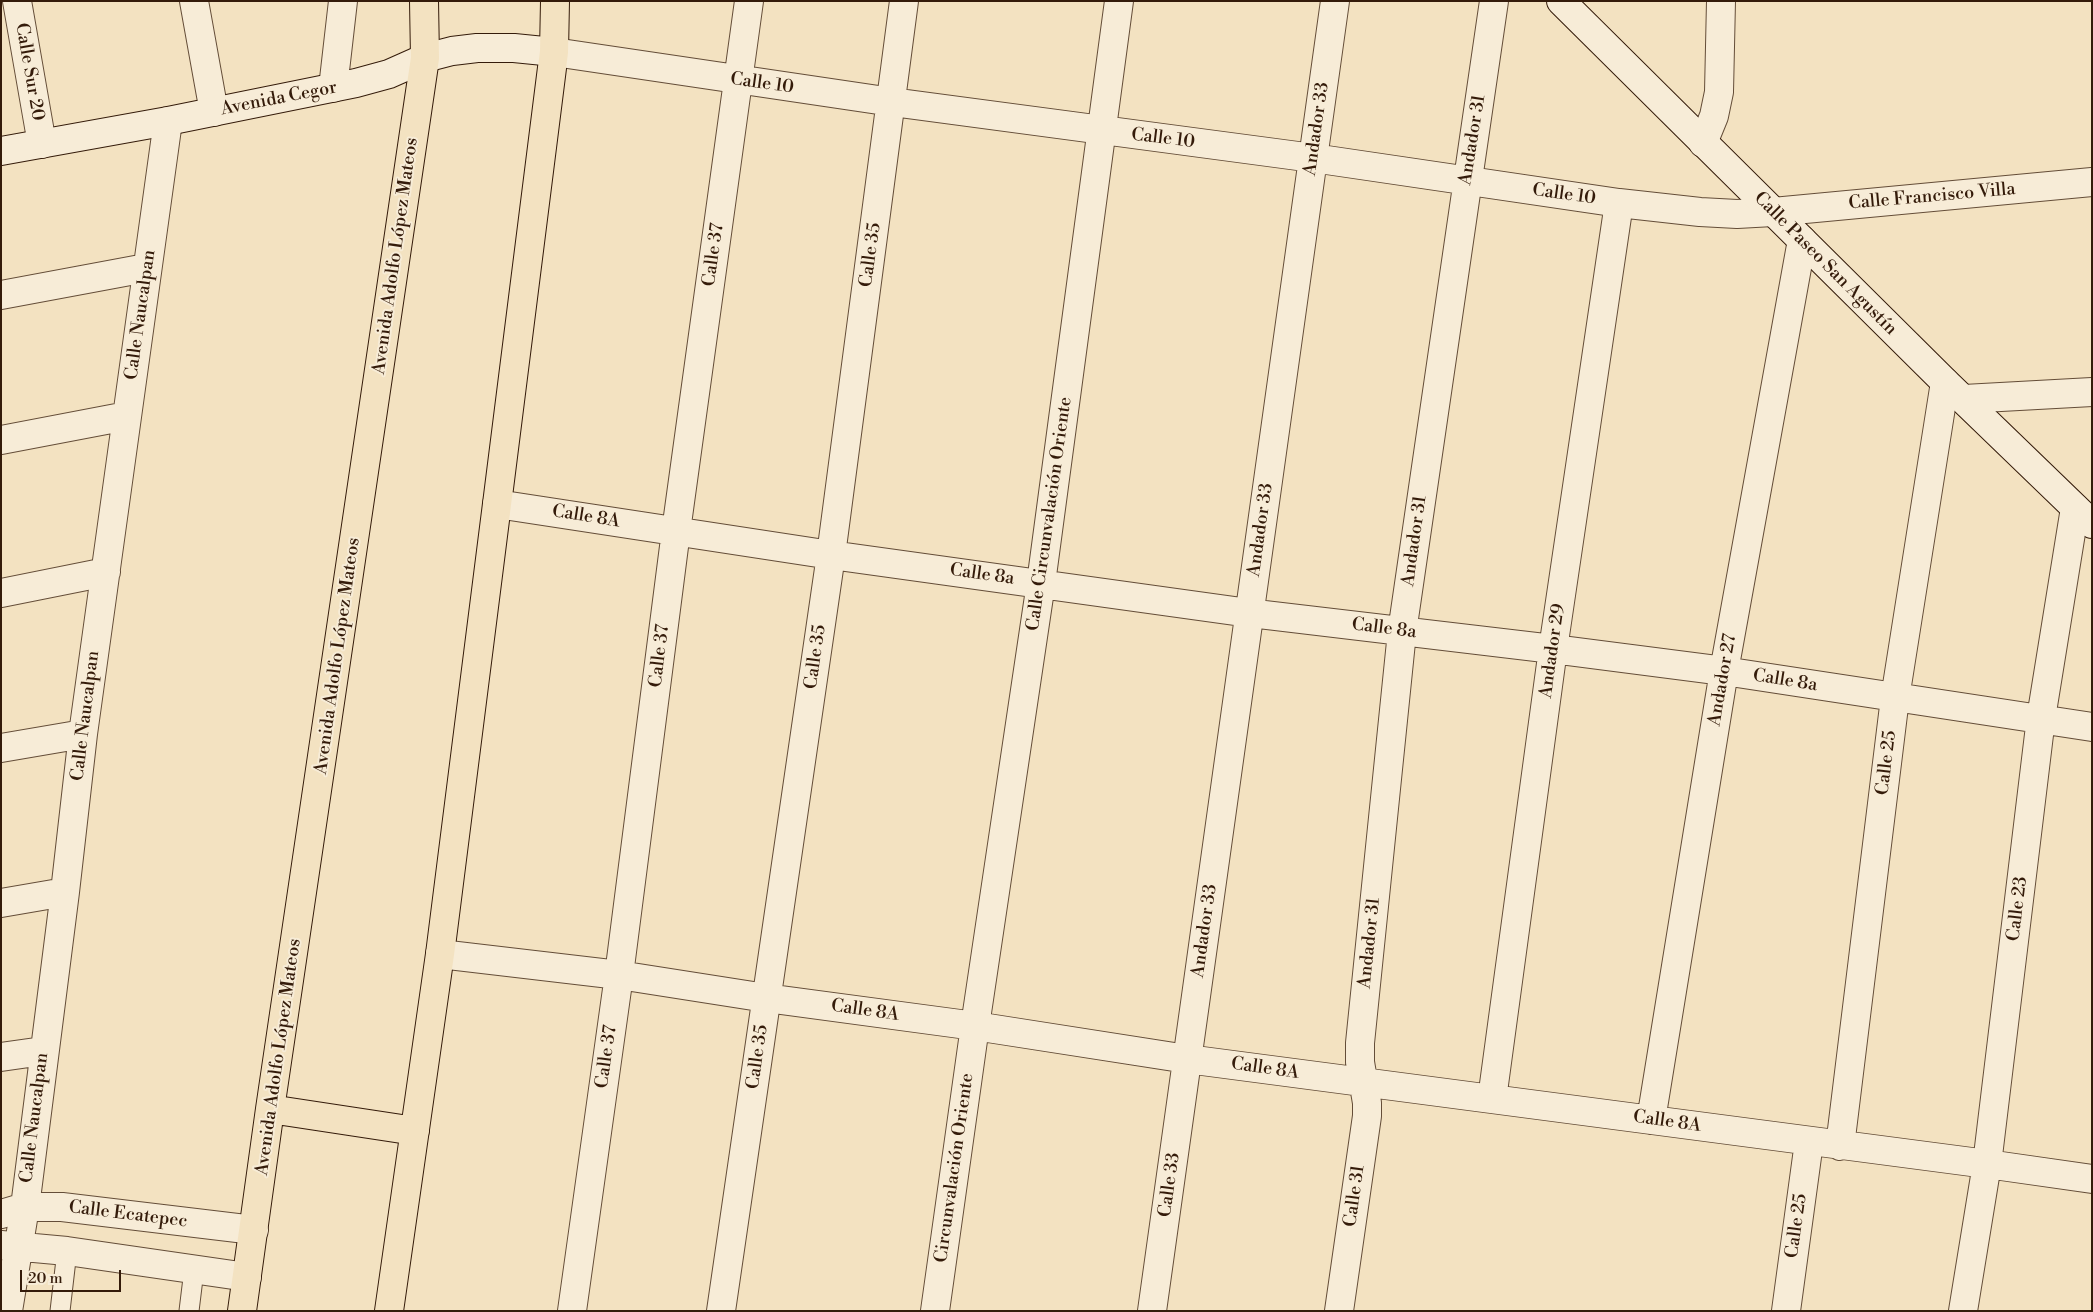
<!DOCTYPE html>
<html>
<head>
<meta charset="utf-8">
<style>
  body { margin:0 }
  #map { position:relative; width:2093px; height:1312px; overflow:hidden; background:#f3e2c1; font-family:"Libre Bodoni",serif }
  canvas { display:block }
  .frame { position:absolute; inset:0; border:2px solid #341b0a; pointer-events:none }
  .scale { position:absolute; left:20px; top:1270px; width:101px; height:22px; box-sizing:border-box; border:2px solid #341b0a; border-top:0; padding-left:6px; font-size:15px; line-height:18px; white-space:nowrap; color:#341b0a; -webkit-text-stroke:4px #f7ecd7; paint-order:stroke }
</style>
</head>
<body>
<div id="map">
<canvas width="2093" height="1312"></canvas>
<div class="frame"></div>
<div class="scale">20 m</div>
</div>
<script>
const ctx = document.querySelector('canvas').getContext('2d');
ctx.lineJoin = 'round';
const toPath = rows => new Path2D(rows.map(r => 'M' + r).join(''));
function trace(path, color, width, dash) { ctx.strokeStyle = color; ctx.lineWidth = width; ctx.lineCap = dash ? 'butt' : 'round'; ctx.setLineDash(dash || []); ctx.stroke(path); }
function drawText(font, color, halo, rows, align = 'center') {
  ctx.font = font + ' "Libre Bodoni",serif'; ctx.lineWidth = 4; ctx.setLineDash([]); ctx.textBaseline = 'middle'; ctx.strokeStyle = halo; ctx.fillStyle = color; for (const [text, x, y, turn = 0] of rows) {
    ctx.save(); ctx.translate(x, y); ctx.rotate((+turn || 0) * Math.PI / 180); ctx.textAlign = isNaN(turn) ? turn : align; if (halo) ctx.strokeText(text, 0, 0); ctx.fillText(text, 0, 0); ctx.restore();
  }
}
const lane = toPath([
  [60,1311,67,1251],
  [189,1311,194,1270]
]);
const street = toPath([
  [17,1,42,144],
  [194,1,214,112],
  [554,52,892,102,1313,158,1619,203,1700,212,1737,214,1773,212,2092,182],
  [333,88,343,1],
  [1703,143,1714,116,1719,92,1721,1],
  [1,295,146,268],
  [1964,399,2092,392],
  [1,440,127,416],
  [497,504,831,555,1249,613,1553,649,1724,671,2092,727],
  [1,593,106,572],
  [1,748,83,734],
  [1,903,65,892],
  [440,954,619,975,766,998,975,1026,1187,1059,1987,1164,2092,1179],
  [1,1057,43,1051],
  [1492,1099,1553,649,1619,203],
  [1651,1120,1724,671,1802,240],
  [1840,1146,1895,698,1945,382],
  [1,1214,25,1207,62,1207,254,1230],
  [1,1245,67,1251,247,1277],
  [8,1311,25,1207,65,892,83,734,168,121],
  [572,1311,619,975,676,531,749,1],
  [721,1311,831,555,904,1],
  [935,1311,975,1026,1041,583,1119,1],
  [1152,1311,1335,1],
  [1339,1311,1367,1116,1367,1103,1360,1062,1360,1043,1402,632,1494,1],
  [1786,1311,1809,1142],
  [1963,1311,1987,1164,2041,718,2075,508]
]);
const secondary = toPath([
  [1561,1,1945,382,2092,524],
  [1,151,168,121,356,83,389,74,425,58,452,51,477,48,514,48,554,52]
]);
const primary = toPath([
  [270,1109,415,1131],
  [242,1311,270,1109,425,58,424,1],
  [389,1311,440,954,497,504,554,52,555,1]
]);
trace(lane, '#644d38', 21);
trace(street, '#644d38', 30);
trace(secondary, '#341b0a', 30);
trace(primary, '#341b0a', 30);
trace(lane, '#f7ecd7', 19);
trace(street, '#f7ecd7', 28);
trace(secondary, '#f7ecd7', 28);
trace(primary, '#f3e2c1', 28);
drawText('18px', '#341b0a', '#f7ecd7', [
  ["Calle Sur 20",29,72,80],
  ["Calle 10",762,84,8],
  ["Avenida Cegor",279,99,-11],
  ["Andador 33",1317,129,-82],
  ["Calle 10",1163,139,7],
  ["Andador 31",1473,140,-81],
  ["Calle 10",1564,195,8],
  ["Calle Francisco Villa",1932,197,-5],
  ["Calle 37",714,255,-82],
  ["Calle 35",871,255,-82],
  ["Avenida Adolfo López Mateos",396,256,-82],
  ["Calle Paseo San Agustín",1825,264,45],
  ["Calle Naucalpan",141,315,-82],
  ["Calle Circunvalación Oriente",1050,514,-82],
  ["Calle 8A",586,517,9],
  ["Andador 33",1261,530,-82],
  ["Andador 31",1415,541,-82],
  ["Calle 8a",982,575,8],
  ["Calle 8a",1384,629,7],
  ["Andador 29",1553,651,-82],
  ["Avenida Adolfo López Mateos",338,656,-82],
  ["Calle 37",660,656,-83],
  ["Calle 35",816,657,-82],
  ["Andador 27",1723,680,-80],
  ["Calle 8a",1785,681,9],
  ["Calle Naucalpan",86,716,-83],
  ["Calle 25",1887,763,-83],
  ["Calle 23",2018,909,-83],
  ["Andador 33",1205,931,-82],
  ["Andador 31",1370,943,-84],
  ["Calle 8A",865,1011,8],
  ["Avenida Adolfo López Mateos",279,1057,-82],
  ["Calle 37",607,1057,-82],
  ["Calle 35",758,1057,-82],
  ["Calle 8A",1265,1069,8],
  ["Calle Naucalpan",35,1118,-83],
  ["Calle 8A",1667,1122,8],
  ["Circunvalación Oriente",955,1168,-82],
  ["Calle 33",1170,1185,-82],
  ["Calle 31",1355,1196,-82],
  ["Calle Ecatepec",128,1215,7],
  ["Calle 25",1797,1226,-82]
]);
</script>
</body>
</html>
